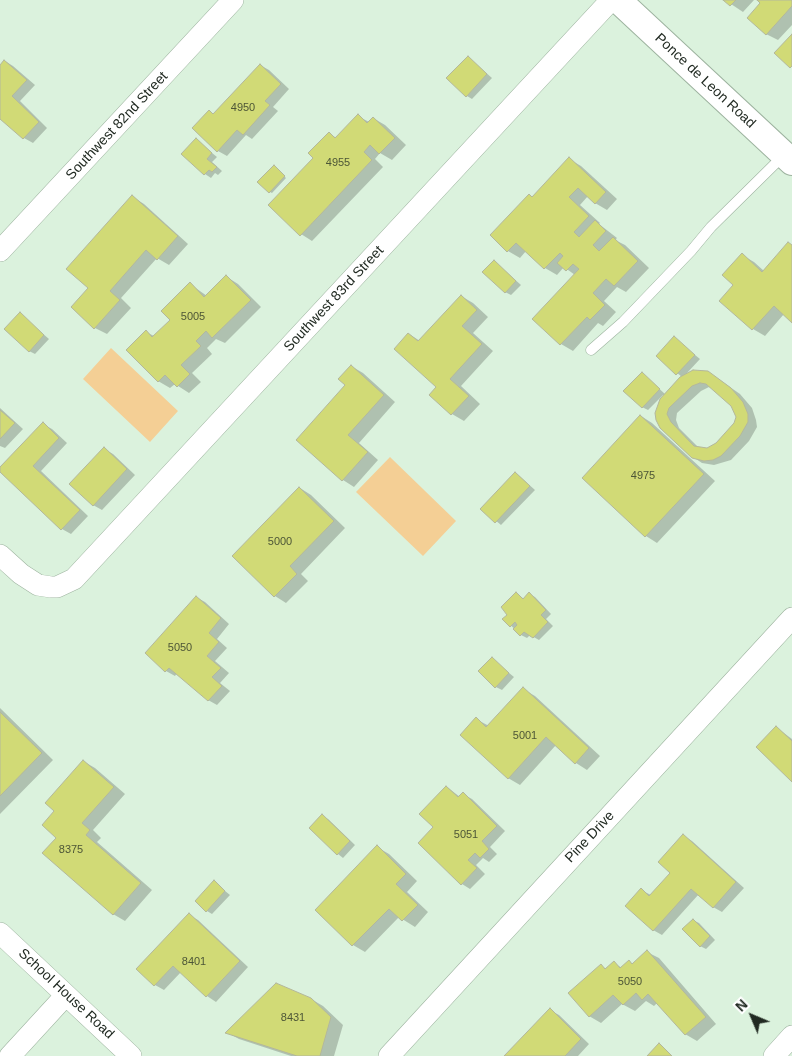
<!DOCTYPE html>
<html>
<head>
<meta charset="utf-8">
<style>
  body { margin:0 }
  #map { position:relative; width:792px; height:1056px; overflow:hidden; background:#dbf2dd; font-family:Helvetica,sans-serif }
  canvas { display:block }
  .north { position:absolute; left:727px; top:991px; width:50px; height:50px; -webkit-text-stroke:4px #fff; paint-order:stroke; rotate:315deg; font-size:14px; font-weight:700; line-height:20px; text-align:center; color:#212a22 }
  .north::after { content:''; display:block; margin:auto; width:18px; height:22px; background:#212a22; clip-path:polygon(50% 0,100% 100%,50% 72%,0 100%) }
</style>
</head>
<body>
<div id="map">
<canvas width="792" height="1056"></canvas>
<div class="north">N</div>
</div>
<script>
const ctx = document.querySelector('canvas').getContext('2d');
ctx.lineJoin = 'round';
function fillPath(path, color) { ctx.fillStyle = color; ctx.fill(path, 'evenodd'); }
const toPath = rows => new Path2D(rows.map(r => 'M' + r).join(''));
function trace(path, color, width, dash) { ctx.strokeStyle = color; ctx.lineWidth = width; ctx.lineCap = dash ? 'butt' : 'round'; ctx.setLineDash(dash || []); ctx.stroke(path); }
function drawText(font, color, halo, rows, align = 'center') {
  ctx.font = font + ' Helvetica,sans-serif'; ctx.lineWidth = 5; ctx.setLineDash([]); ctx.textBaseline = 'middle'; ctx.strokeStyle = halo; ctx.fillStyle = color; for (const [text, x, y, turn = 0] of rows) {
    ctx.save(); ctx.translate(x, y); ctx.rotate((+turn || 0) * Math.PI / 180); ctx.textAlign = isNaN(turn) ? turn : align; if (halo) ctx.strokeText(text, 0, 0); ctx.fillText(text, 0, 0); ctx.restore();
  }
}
fillPath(toPath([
  [111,348,178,411,150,442,83,379],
  [390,457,456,521,423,556,356,492]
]), '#f4cf95');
fillPath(toPath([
  [725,0,754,0,743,12],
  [759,0,792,0,792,25,778,40,766,34,762,3],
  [468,57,492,78,472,99,467,96],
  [5,61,13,66,35,85,20,101,47,128,33,143,24,138,1,118,0,119,0,66],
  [260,65,269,70,289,89,273,107,278,111,252,139,246,135,227,156,218,151,209,112,214,115],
  [358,116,369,122,373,118,385,125,406,145,392,160,380,153,375,159,383,167,312,241,301,234,315,158,329,134,337,138],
  [196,140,217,157,212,162,222,171,218,175,215,173,211,178,205,174,183,154],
  [569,159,581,166,617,199,607,210,595,203,588,196,580,205,600,223,599,224,617,238,615,240,625,245,649,268,626,292,617,287,604,301,616,312,603,326,598,323,573,351,561,344,575,275,564,267,557,275,545,268,526,251,520,258,508,251,529,195,533,197],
  [276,168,286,178,272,193,270,192],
  [133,197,144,204,188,244,169,265,157,258,121,298,131,308,107,334,95,328,73,307,90,288],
  [792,246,792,321,784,314,765,336,753,329,721,301,735,285,742,255,754,262,764,271],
  [494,261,521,285,511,295,505,292],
  [227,277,238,284,261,307,225,343,216,339,207,348,212,354,192,373,201,382,189,393,175,384,170,388,158,381,146,332,154,336,172,320,190,284,207,296],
  [461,296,473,303,488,317,473,333,493,351,461,386,480,404,464,421,452,414,431,394,438,387,409,334,420,341],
  [20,314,49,339,35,354,29,351],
  [674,338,700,359,687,373,703,371,717,378,740,394,752,408,756,420,757,427,749,441,731,460,714,465,702,463,693,457,657,420,664,396,663,395,648,410,642,407,642,373,665,394,682,377,657,356],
  [709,387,712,388,732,406,737,417,735,424,710,449,699,448,679,428,676,420,677,413,701,391],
  [351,366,363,373,395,402,359,443,378,460,354,487,343,480,297,440,347,384],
  [0,408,23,429,5,448,0,446],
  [641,416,652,423,715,481,657,543,646,536],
  [43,424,52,429,67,443,41,471,88,516,71,534,62,529,0,470],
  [104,449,113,454,135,475,102,510,93,505],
  [516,473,535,490,501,525,482,509],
  [300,488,311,495,345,528,301,574,308,581,286,603,275,596],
  [516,593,524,599,529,594,535,597,551,614,546,619,553,626,539,640,530,635,527,638,521,635,504,619,508,615],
  [196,597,205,602,229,624,217,639,227,648,215,661,229,673,220,683,230,691,217,705,208,700,177,673,175,676,166,671],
  [492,659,514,677,502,690,496,687],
  [523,689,535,696,600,756,587,770,576,763,556,745,520,785,508,778,476,719,489,726],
  [0,708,53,760,0,814],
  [777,728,792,739,792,780],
  [83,761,95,768,125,794,93,830,101,838,97,842,152,890,125,921,113,914,58,837,56,811],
  [447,787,460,797,463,794,472,799,505,831,490,847,497,854,489,862,483,858,476,865,485,874,470,889,462,884,435,827],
  [322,816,328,819,355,845,343,858,338,854],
  [684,836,692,841,744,888,722,912,713,907,699,894,662,935,653,930,641,890,651,895,671,873],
  [377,847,389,854,417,881,407,892,428,912,415,927,399,917,365,952,353,945,317,910],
  [214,882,230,895,212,914,207,911],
  [189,915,198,920,248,967,216,1002,207,996,181,972,164,990,155,985,138,969],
  [693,920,699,923,715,940,706,949,700,946],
  [647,952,659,958,716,1024,697,1041,685,1034,657,1003,654,1006,646,1001,635,1011,622,1004,601,1023,589,1016,601,966,607,969,614,963,622,968,629,962,633,964],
  [311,999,323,1006,343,1025,334,1056,291,1056,239,1039,228,1033],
  [550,1010,559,1015,589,1044,578,1056,506,1056]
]), '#0003');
const building = toPath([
  [723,0,736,0,730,6,723,0],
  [757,0,792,0,792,6,766,35,747,18,760,3,757,0],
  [792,34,792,66,790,68,774,53,792,34],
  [468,56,487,74,466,97,446,78,468,56],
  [4,60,27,80,12,96,39,122,23,139,0,119,0,65,4,60],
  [260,64,281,84,265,101,270,105,243,135,237,130,217,152,192,128,209,110,213,114,260,64],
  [358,114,367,123,373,117,395,138,379,154,370,145,364,152,372,160,300,236,268,205,313,158,308,153,329,132,335,138,358,114],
  [196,138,212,153,207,159,217,167,212,172,209,170,204,175,181,154,196,138],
  [569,157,606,192,595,204,578,188,569,197,589,216,574,232,579,237,595,220,606,231,593,245,599,251,613,237,638,261,614,286,606,279,593,293,605,305,590,320,587,317,560,345,532,319,579,269,573,264,566,271,557,263,563,256,560,253,544,269,516,243,507,252,490,235,529,194,532,197,569,157],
  [274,165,285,176,269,193,257,182,274,165],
  [132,195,178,236,157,260,146,250,110,291,120,300,94,329,71,307,88,288,66,269,132,195],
  [788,242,792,245,792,323,774,306,752,330,719,301,733,285,722,275,742,253,762,272,788,242],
  [494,260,516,281,505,293,482,272,494,260],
  [226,275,251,300,212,338,206,331,196,341,201,346,181,365,190,374,177,387,165,375,158,382,126,350,146,330,152,337,170,320,161,311,190,282,204,297,226,275],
  [461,295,477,310,462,326,482,344,450,379,469,396,451,415,429,395,436,387,394,349,408,333,418,341,461,295],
  [20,312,44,335,29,352,4,329,20,312],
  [674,336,695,355,676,375,656,356,674,336],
  [351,365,384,395,348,435,368,452,342,481,296,440,345,385,338,379,351,365],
  [693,370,708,371,731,388,743,402,748,414,748,422,740,436,721,456,713,460,704,461,692,458,660,428,656,420,655,413,660,399,680,377,693,370],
  [700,383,706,384,731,406,736,417,734,423,716,443,707,448,694,446,671,422,667,414,669,408,692,386,700,383],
  [642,372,660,389,642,408,623,391,642,372],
  [0,410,15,423,0,439,0,410],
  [640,415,704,474,645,537,582,478,640,415],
  [43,422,59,438,33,466,80,510,61,530,0,472,0,467,43,422],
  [104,447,127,469,93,506,69,484,104,447],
  [515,472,530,486,495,523,480,509,515,472],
  [299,487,334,521,290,566,297,574,274,597,232,556,299,487],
  [516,592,523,599,529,592,546,610,541,615,548,622,533,638,524,632,520,636,513,629,517,625,515,622,510,627,502,619,507,615,501,607,516,592],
  [196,596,221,618,209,633,219,642,207,656,221,668,212,677,222,686,208,701,169,668,165,672,145,653,196,596],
  [492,657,509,673,495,688,478,671,492,657],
  [523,687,589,748,575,764,546,737,508,779,460,735,476,717,486,727,523,687],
  [0,712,42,753,0,796,0,712],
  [776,726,792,741,792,782,756,747,776,726],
  [83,760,114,787,82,823,90,830,86,835,141,883,113,915,42,853,56,838,42,825,54,811,45,803,83,760],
  [446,786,458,797,463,792,497,826,482,841,489,849,480,858,475,853,468,860,477,868,461,885,418,843,433,827,419,814,446,786],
  [322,814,350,841,337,855,309,828,322,814],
  [683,834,736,882,713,908,691,889,653,931,625,906,641,888,649,896,670,873,658,862,683,834],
  [377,845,406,874,396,884,418,905,402,921,389,909,352,946,315,910,377,845],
  [214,880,225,891,206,912,195,901,214,880],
  [189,913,240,961,206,997,173,966,154,986,136,969,189,913],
  [693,919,710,936,700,947,682,929,693,919],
  [647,950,706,1017,685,1035,648,994,642,1000,636,993,623,1005,613,995,589,1017,568,993,601,964,605,969,614,961,620,968,629,960,632,964,647,950],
  [276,983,311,998,331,1017,320,1056,297,1056,225,1033,276,983],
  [550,1008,581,1039,565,1056,504,1056,550,1008],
  [659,1043,672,1056,647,1056,659,1043]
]);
fillPath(building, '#d1da76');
trace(building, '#b3b79c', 1);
const service = toPath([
  [591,350,623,322,691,251,711,227,784,155]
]);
const minor = toPath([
  [0,251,233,0],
  [0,555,21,574,38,585,51,587,57,587,74,579,611,0],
  [0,933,131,1056],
  [10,1056,66,995],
  [389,1056,792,618],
  [774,1056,792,1036]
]);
const tertiary = toPath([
  [618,0,792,162]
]);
trace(service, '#9db39f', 11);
trace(minor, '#9db39f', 22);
trace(tertiary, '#9db39f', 28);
trace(service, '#fff', 10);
trace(minor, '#fff', 21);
trace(tertiary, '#fff', 26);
drawText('11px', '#4d5637', null, [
  ["4950",243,108],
  ["4955",338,163],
  ["5005",193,317],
  ["4975",643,476],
  ["5000",280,542],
  ["5050",180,648],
  ["5001",525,736],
  ["5051",466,835],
  ["8375",71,850],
  ["8401",194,962],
  ["5050",630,982],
  ["8431",293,1018]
]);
drawText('14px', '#212a22', '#fff', [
  ["Ponce de Leon Road",705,81,43],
  ["Southwest 82nd Street",117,126,-47],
  ["Southwest 83rd Street",334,299,-47],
  ["Pine Drive",590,837,-47],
  ["School House Road",66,994,43]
]);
</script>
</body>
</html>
